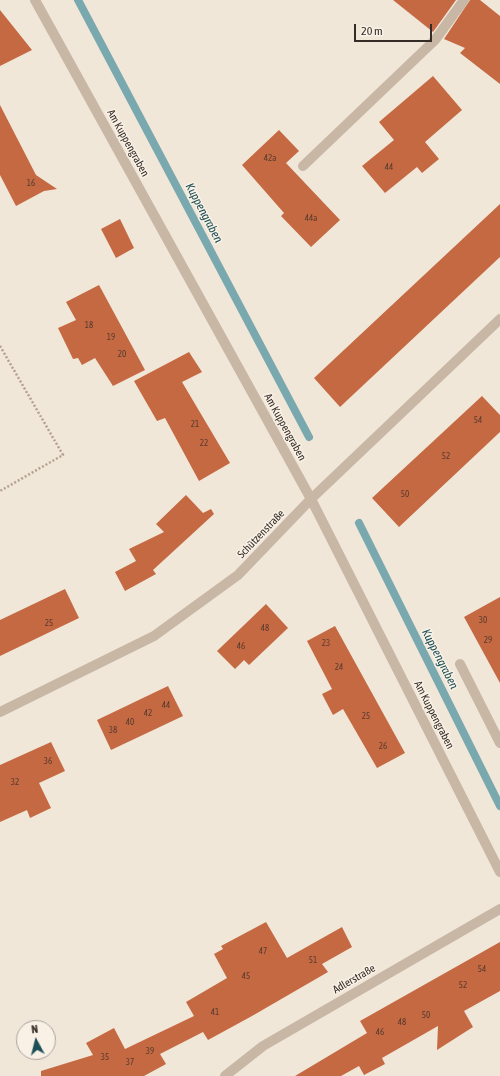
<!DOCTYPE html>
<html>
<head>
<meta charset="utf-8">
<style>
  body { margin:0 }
  #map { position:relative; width:500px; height:1076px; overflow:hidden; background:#f1e7d9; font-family:"Asap Condensed",sans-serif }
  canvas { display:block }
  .north { position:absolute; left:16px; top:1020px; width:40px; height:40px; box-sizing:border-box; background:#f9f1e6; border:1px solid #aba29a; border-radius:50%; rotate:353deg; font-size:11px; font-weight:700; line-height:16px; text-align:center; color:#352c27 }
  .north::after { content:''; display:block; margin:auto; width:14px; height:18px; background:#1d5056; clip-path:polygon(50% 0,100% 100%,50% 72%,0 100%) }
  .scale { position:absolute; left:354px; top:24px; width:78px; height:18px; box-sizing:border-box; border:2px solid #352c27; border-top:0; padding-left:5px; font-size:12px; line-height:14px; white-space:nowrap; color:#352c27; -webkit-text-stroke:3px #f9f1e6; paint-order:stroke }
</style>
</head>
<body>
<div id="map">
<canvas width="500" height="1076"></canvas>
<div class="north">N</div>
<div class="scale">20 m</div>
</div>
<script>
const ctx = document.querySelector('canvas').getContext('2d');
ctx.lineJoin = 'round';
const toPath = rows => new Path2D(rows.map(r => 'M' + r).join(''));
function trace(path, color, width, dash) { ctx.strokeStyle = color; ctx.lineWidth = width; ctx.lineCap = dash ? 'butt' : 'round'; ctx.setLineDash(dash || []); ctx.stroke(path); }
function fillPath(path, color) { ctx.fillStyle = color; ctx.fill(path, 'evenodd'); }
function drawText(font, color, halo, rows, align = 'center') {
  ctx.font = font + ' "Asap Condensed",sans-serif'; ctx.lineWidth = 3; ctx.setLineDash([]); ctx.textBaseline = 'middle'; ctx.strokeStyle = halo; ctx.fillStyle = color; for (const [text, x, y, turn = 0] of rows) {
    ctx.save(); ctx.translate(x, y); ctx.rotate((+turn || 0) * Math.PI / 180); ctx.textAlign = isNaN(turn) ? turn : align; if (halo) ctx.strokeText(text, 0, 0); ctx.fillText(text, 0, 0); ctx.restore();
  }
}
trace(toPath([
  [78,0,309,437],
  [359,523,500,806]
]), '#79a9ae', 8);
fillPath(toPath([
  [393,0,456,0,433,32],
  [470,0,480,0,500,16,500,84,460,53,465,48,444,39],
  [0,10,32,50,0,66],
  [433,76,462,110,425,142,439,159,422,173,417,167,385,193,362,166,394,140,379,122],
  [0,105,36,175,57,189,44,191,16,206,0,175],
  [279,130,299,151,286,163,340,220,311,247,281,216,284,213,242,165],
  [500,204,500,257,340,407,314,378],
  [120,219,134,248,116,258,101,229],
  [99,285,145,370,113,386,95,358,82,365,78,358,73,359,58,328,76,320,66,302],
  [189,352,202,372,182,382,230,463,199,481,165,418,157,421,134,381],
  [482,396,500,415,500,432,399,527,372,498],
  [186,495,203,513,211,509,214,514,153,570,156,574,125,591,115,572,136,561,129,549,164,532,156,524],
  [65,589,79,618,0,656,0,620],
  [500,597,500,683,464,617],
  [266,604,288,628,249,665,244,660,235,669,217,651],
  [335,626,405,753,377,768,343,709,333,715,322,694,332,689,307,641],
  [168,686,183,716,111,750,97,720],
  [51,742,65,771,39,783,51,808,30,818,27,810,0,822,0,765],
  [266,922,287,958,342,927,352,947,322,964,328,972,252,1016,208,1040,203,1032,160,1054,166,1064,144,1076,41,1076,41,1071,93,1055,86,1043,114,1028,125,1049,194,1016,186,1002,227,978,214,954,223,949,221,946],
  [500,942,500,991,464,1011,473,1027,437,1050,438,1026,382,1058,385,1064,364,1075,359,1066,341,1076,295,1076,367,1033,360,1021]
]), '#c56943');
trace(toPath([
  [0,346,63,455,0,491]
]), '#b5a190', 2.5, [2, 2]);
trace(toPath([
  [303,166,435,40,464,0],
  [311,499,500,872],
  [460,664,500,743]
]), '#c9b7a6', 10);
trace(toPath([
  [35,0,311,499],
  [0,712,154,636,238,575,311,499,500,319],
  [225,1076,263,1046,500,909]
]), '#c9b7a6', 10);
drawText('9px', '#593b2e', null, [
  ["42a",270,158],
  ["44",389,167],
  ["16",31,183],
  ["44a",311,218],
  ["18",89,325],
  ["19",111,337],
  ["20",122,354],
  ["54",478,420],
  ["21",195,424],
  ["22",204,443],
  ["52",446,456],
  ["50",405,494],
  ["30",483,620],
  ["25",49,623],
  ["48",265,628],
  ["29",488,640],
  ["23",326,643],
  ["46",241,646],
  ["24",339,667],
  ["44",166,705],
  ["42",148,713],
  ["25",366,716],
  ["40",130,722],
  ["38",113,730],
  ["26",383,746],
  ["36",48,761],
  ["32",15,782],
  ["47",263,951],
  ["51",313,960],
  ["54",482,969],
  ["45",246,976],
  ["52",463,985],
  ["41",215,1012],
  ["50",426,1015],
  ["48",402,1022],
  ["46",380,1032],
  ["39",150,1051],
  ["35",105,1057],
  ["37",130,1062]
]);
drawText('11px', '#352c27', '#f9f1e6', [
  ["Am Kuppengraben",128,143,61],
  ["Am Kuppengraben",285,427,61],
  ["Schützenstraße",261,534,-46],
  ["Am Kuppengraben",434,715,63],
  ["Adlerstraße",354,979,-30]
]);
drawText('italic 12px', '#1d5056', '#f9f1e6', [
  ["Kuppengraben",204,213,62],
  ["Kuppengraben",440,659,63]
]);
</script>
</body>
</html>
